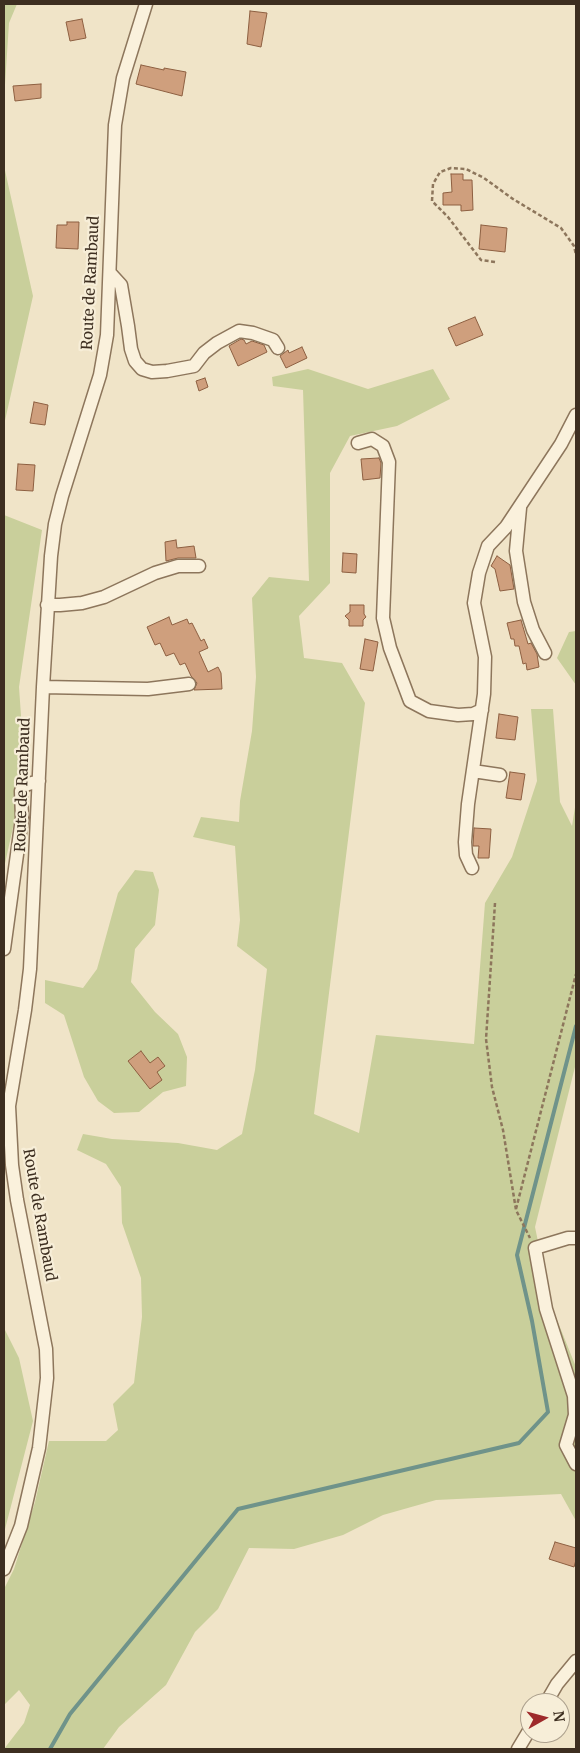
<!DOCTYPE html>
<html>
<head>
<meta charset="utf-8">
<style>
  body { margin:0 }
  #map { position:relative; width:580px; height:1753px; overflow:hidden; background:#f0e4c8; font-family:Merriweather,serif }
  canvas { display:block }
  .frame { position:absolute; inset:0; border:5px solid #3d2e20; pointer-events:none }
  .north { position:absolute; left:520px; top:1693px; width:50px; height:50px; box-sizing:border-box; background:#f7eed8; border:1px solid #ada18e; border-radius:50%; rotate:83deg; font-size:14px; font-weight:700; line-height:20px; text-align:center; color:#3d2e20 }
  .north::after { content:''; display:block; margin:auto; width:18px; height:22px; background:#9e2a2b; clip-path:polygon(50% 0,100% 100%,50% 72%,0 100%) }
</style>
</head>
<body>
<div id="map">
<canvas width="580" height="1753"></canvas>
<div class="frame"></div>
<div class="north">N</div>
</div>
<script>
const ctx = document.querySelector('canvas').getContext('2d');
ctx.lineJoin = 'round';
function fillPath(path, color) { ctx.fillStyle = color; ctx.fill(path, 'evenodd'); }
const toPath = rows => new Path2D(rows.map(r => 'M' + r).join(''));
function trace(path, color, width, dash) { ctx.strokeStyle = color; ctx.lineWidth = width; ctx.lineCap = dash ? 'butt' : 'round'; ctx.setLineDash(dash || []); ctx.stroke(path); }
function drawText(font, color, halo, rows, align = 'center') {
  ctx.font = font + ' Merriweather,serif'; ctx.lineWidth = 4.5; ctx.setLineDash([]); ctx.textBaseline = 'middle'; ctx.strokeStyle = halo; ctx.fillStyle = color; for (const [text, x, y, turn = 0] of rows) {
    ctx.save(); ctx.translate(x, y); ctx.rotate((+turn || 0) * Math.PI / 180); ctx.textAlign = isNaN(turn) ? turn : align; if (halo) ctx.strokeText(text, 0, 0); ctx.fillText(text, 0, 0); ctx.restore();
  }
}
fillPath(toPath([
  [4,4,17,4,9,23,4,100],
  [4,166,33,296,4,425],
  [308,369,368,389,433,369,450,399,397,426,350,436,330,473,330,583,299,616,304,658,342,663,365,703,314,1114,359,1133,376,1035,474,1044,485,903,512,857,537,781,531,709,553,709,560,802,572,826,576,801,576,1063,535,1227,551,1305,576,1367,576,1521,561,1494,436,1500,383,1515,343,1535,294,1549,249,1548,218,1609,195,1632,166,1685,119,1727,103,1749,4,1749,24,1723,30,1705,19,1690,4,1705,4,1589,14,1569,35,1502,49,1441,106,1441,118,1430,113,1404,134,1383,142,1317,141,1278,122,1223,121,1187,106,1164,77,1150,83,1134,112,1139,178,1143,217,1150,242,1134,255,1070,267,969,237,946,240,920,235,846,193,837,201,817,239,822,240,801,252,731,256,677,252,598,269,577,309,581,303,390,273,386,272,377],
  [4,515,42,530,19,687,25,773,4,868],
  [576,631,576,685,557,658,569,632],
  [135,870,153,872,159,890,155,925,135,949,131,982,155,1012,178,1034,187,1057,186,1086,163,1092,139,1112,114,1113,98,1101,84,1077,64,1015,45,1003,45,980,83,988,97,969,118,893],
  [4,1328,19,1358,33,1421,4,1533]
]), '#c9cf9b');
trace(toPath([
  [50,1749,70,1714,238,1509,519,1443,548,1412,532,1321,517,1255,576,1026]
]), '#6f938a', 4);
const building = toPath([
  [250,11,267,13,261,47,247,44,250,11],
  [82,19,86,38,70,41,66,22,82,19],
  [141,65,164,70,164,68,186,72,182,96,136,84,141,65],
  [41,84,41,98,15,101,13,86,41,84],
  [451,174,463,174,463,180,472,180,473,210,461,211,461,205,443,205,443,193,452,192,451,174],
  [67,222,79,222,78,249,56,248,57,225,67,225,67,222],
  [481,225,507,228,505,252,479,249,481,225],
  [475,317,483,335,456,346,448,328,475,317],
  [241,339,244,340,246,344,252,341,264,345,267,352,238,366,229,346,241,339],
  [302,347,307,358,286,368,280,356,288,350,289,353,302,347],
  [205,378,208,387,199,391,196,381,205,378],
  [34,402,48,405,45,425,30,423,34,402],
  [379,458,381,463,380,478,363,480,361,459,379,458],
  [18,464,35,465,33,491,16,490,18,464],
  [176,540,177,548,194,546,196,558,178,558,166,561,165,542,176,540],
  [343,553,357,554,356,573,342,572,343,553],
  [497,556,510,565,514,589,500,591,495,569,491,566,497,556],
  [350,605,364,605,364,614,366,617,363,620,363,626,349,626,349,620,345,616,350,612,350,605],
  [169,617,172,625,187,619,189,624,192,623,201,641,204,639,208,648,199,652,208,672,218,667,221,673,222,689,194,690,197,683,191,676,185,663,180,665,174,653,166,656,160,643,155,645,147,627,169,617],
  [521,620,528,644,531,643,537,654,539,667,527,670,526,663,523,664,519,646,515,646,514,639,511,639,507,623,521,620],
  [365,639,378,642,373,671,360,669,365,639],
  [499,714,518,717,515,740,496,738,499,714],
  [510,772,525,774,521,800,506,798,510,772],
  [474,828,491,829,489,858,478,858,479,846,473,846,474,828],
  [141,1051,150,1063,158,1057,165,1066,157,1072,162,1080,150,1089,128,1061,141,1051],
  [555,1542,576,1548,576,1560,574,1567,549,1559,555,1542]
]);
fillPath(building, '#cf9f7d');
trace(building, '#8d5f41', 1);
const minor = toPath([
  [110,273,121,285,128,326,131,349,135,361,142,369,152,372,167,371,194,366,204,353,217,343,239,331,253,333,273,340,278,348],
  [358,443,372,439,383,446,389,462,383,618,390,648,410,701,429,711,458,715,473,714,482,710],
  [520,508,516,551,524,602,533,630,545,653],
  [47,605,60,605,82,603,104,597,155,573,178,566,199,566],
  [43,687,148,689,189,684],
  [473,771,500,775],
  [472,868,466,855,465,842,468,804,484,694,485,657,474,603,479,573,488,546,506,527,561,444,576,415],
  [4,949,22,818,21,791,25,785,39,781],
  [576,1238,568,1238,535,1248,546,1309,574,1396,575,1415,566,1445,576,1464],
  [4,1569,21,1526,39,1448,47,1378,46,1349,17,1200,12,1165,9,1106,25,1010,30,969,43,687,51,556,55,524,62,496,100,375,107,335,115,125,123,78,146,4],
  [546,1703,557,1684,576,1661],
  [518,1749,530,1729]
]);
trace(minor, '#8d765c', 15);
trace(toPath([
  [495,262,481,260,448,217,432,201,433,184,440,172,451,168,466,169,484,178,513,199,561,228,574,246,576,255],
  [495,903,486,1039,492,1087,503,1130,516,1210,530,1238],
  [516,1209,576,974]
]), '#8d765c', 2.5, [4, 2.5]);
trace(minor, '#faf1dc', 12);
drawText('15px', '#3d2e20', '#f7eed8', [
  ["Route de Rambaud",91,283,-87],
  ["Route de Rambaud",23,785,-88],
  ["Route de Rambaud",39,1215,80]
]);
</script>
</body>
</html>
